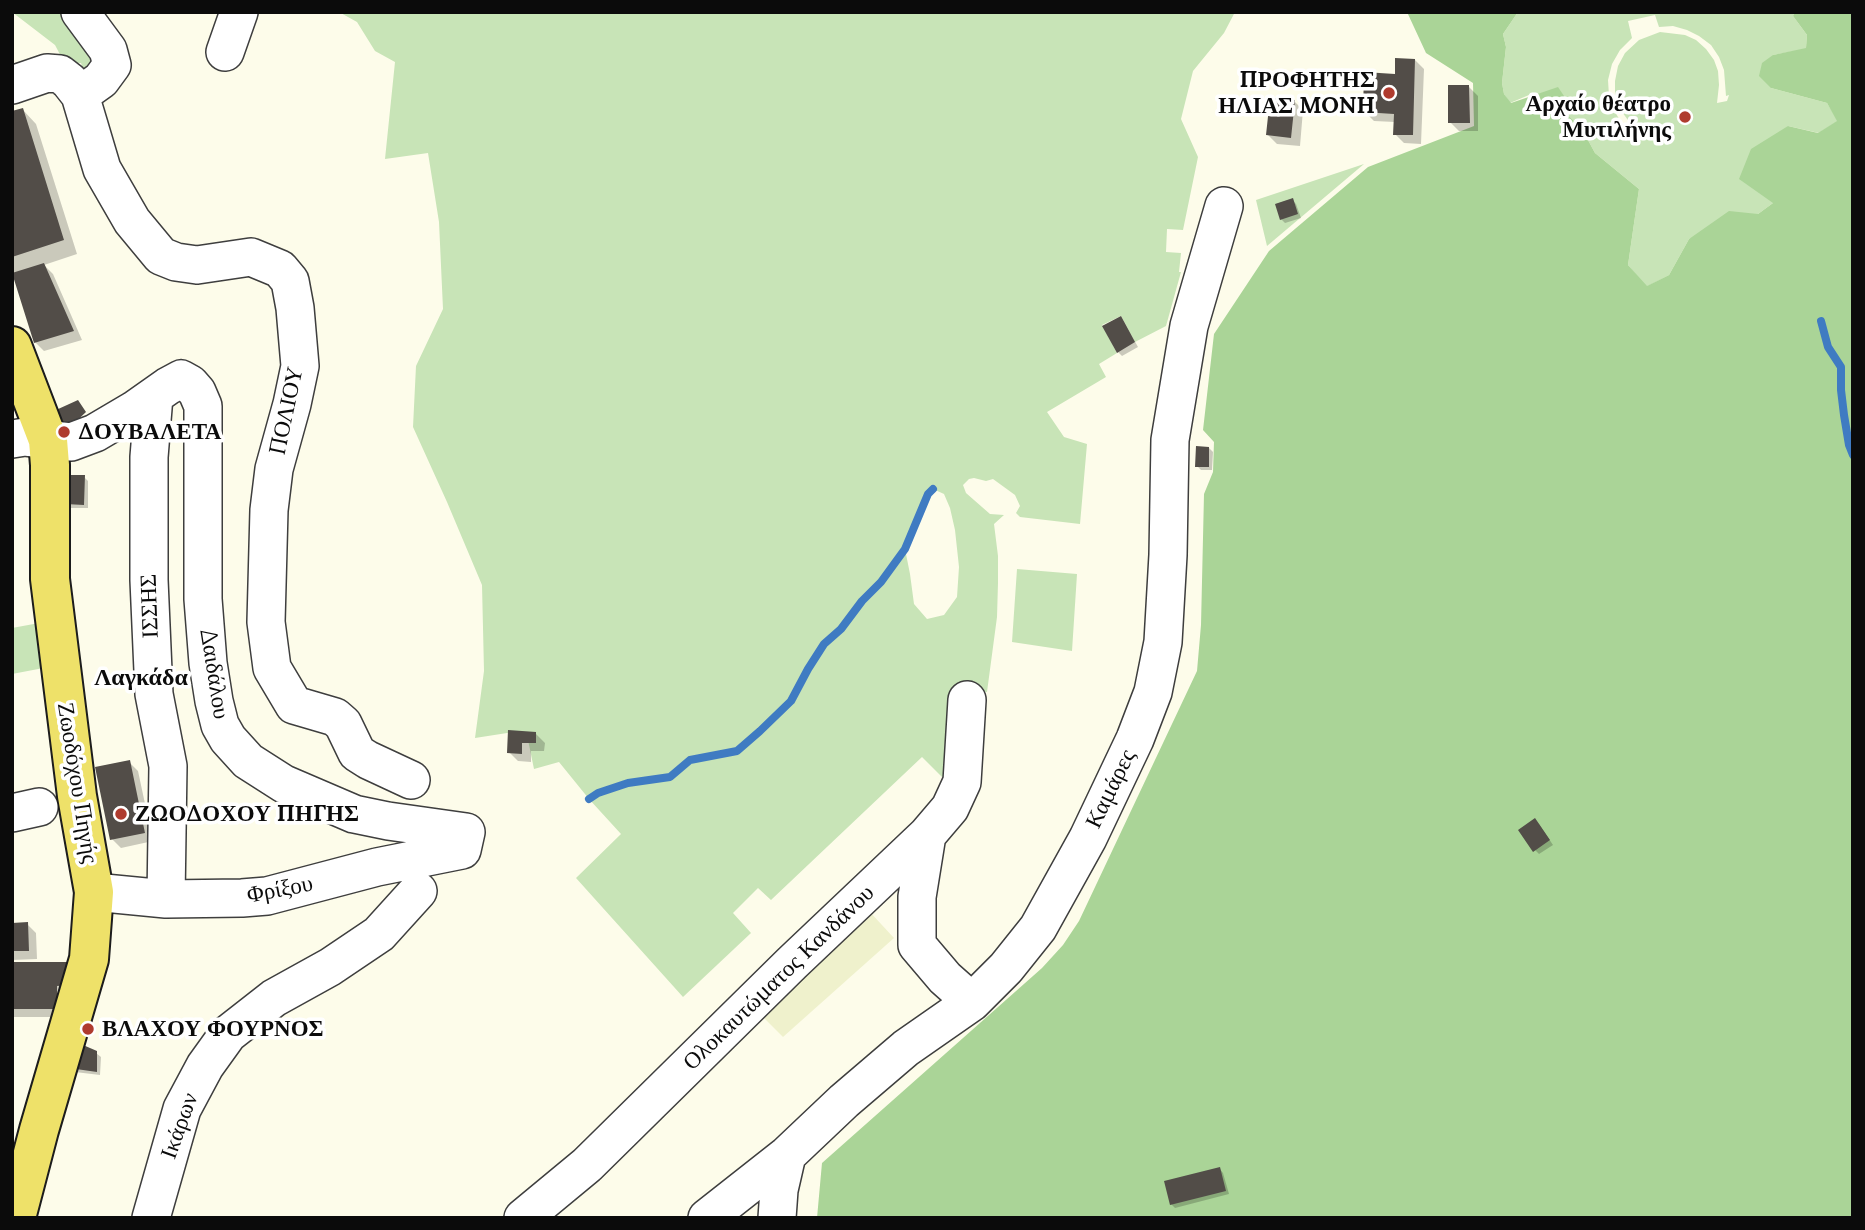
<!DOCTYPE html>
<html>
<head>
<meta charset="utf-8">
<style>
  body { margin:0 }
  #map { position:relative; width:1865px; height:1230px; overflow:hidden; background:#fdfcea; font-family:Lora,serif }
  canvas { display:block }
  .frame { position:absolute; inset:0; border:14px solid #0b0b0b; pointer-events:none }
</style>
</head>
<body>
<div id="map">
<canvas width="1865" height="1230"></canvas>
<div class="frame"></div>
</div>
<script>
const ctx = document.querySelector('canvas').getContext('2d');
ctx.lineJoin = 'round';
function fillPath(path, color) { ctx.fillStyle = color; ctx.fill(path, 'evenodd'); }
const toPath = rows => new Path2D(rows.map(r => 'M' + r).join(''));
function trace(path, color, width, dash) { ctx.strokeStyle = color; ctx.lineWidth = width; ctx.lineCap = dash ? 'butt' : 'round'; ctx.setLineDash(dash || []); ctx.stroke(path); }
function drawText(font, color, halo, rows, align = 'center') {
  ctx.font = font + ' Lora,serif'; ctx.lineWidth = 7; ctx.setLineDash([]); ctx.textBaseline = 'middle'; ctx.strokeStyle = halo; ctx.fillStyle = color; for (const [text, x, y, turn = 0] of rows) {
    ctx.save(); ctx.translate(x, y); ctx.rotate((+turn || 0) * Math.PI / 180); ctx.textAlign = isNaN(turn) ? turn : align; if (halo) ctx.strokeText(text, 0, 0); ctx.fillText(text, 0, 0); ctx.restore();
  }
}
fillPath(toPath([
  [869,911,894,938,783,1037,761,1015]
]), '#eff1cc');
fillPath(toPath([
  [12,12,68,12,100,50,87,81,81,63,65,64,55,45],
  [339,12,1235,12,1224,33,1193,71,1181,119,1198,157,1183,230,1167,229,1166,252,1181,253,1179,272,1181,272,1166,326,1135,342,1121,316,1102,325,1117,353,1099,364,1106,377,1047,412,1064,437,1087,444,1080,524,1020,517,1016,513,1020,506,1015,495,993,479,986,481,974,478,969,479,963,485,966,493,990,514,1004,515,994,524,998,556,998,583,997,617,987,692,952,690,949,784,922,757,771,900,758,888,733,913,751,933,683,997,576,878,621,834,589,799,559,762,534,769,528,740,520,731,475,738,484,671,482,585,447,502,413,427,416,366,443,309,439,222,428,153,385,159,395,62,375,51,357,22],
  [933,489,944,494,950,508,955,530,959,567,957,597,944,615,927,619,914,604,910,574,905,549,928,494],
  [1518,12,1795,12,1793,16,1807,35,1806,49,1773,55,1771,88,1827,103,1838,121,1819,133,1788,126,1773,203,1758,214,1689,239,1669,275,1646,287,1628,265,1639,189,1595,153,1582,129,1563,110,1564,96,1529,95,1510,103,1504,94,1502,83,1506,47,1503,34],
  [1655,15,1659,27,1673,26,1687,30,1699,36,1711,45,1719,57,1724,70,1726,96,1729,95,1727,101,1717,103,1719,85,1718,71,1714,60,1706,49,1696,40,1685,35,1660,32,1639,40,1625,53,1618,66,1615,81,1615,96,1620,109,1630,123,1624,127,1615,112,1609,96,1608,80,1612,64,1620,50,1632,38,1628,21],
  [1364,164,1267,246,1256,200],
  [1017,569,1077,574,1072,651,1012,642],
  [50,621,54,666,12,674,12,628]
]), '#c8e4b7');
fillPath(toPath([
  [1407,12,1518,12,1503,34,1506,47,1502,83,1504,94,1511,103,1558,87,1564,96,1563,110,1582,129,1595,153,1639,189,1628,265,1647,286,1669,275,1689,239,1729,211,1758,214,1773,203,1739,179,1751,149,1788,126,1818,133,1837,121,1827,103,1771,88,1759,76,1762,63,1773,55,1806,48,1807,35,1793,16,1795,12,1853,12,1853,1218,817,1218,822,1163,1042,968,1063,945,1079,921,1197,671,1201,625,1204,494,1213,472,1214,442,1203,430,1214,334,1269,251,1368,167,1474,126,1473,83,1426,53]
]), '#aad497');
fillPath(toPath([
  [1415,60,1424,69,1421,144,1404,143,1395,134,1395,122,1374,121,1365,112,1397,75],
  [1469,87,1478,96,1478,131,1459,131,1450,122],
  [1294,101,1303,110,1300,146,1277,144,1268,135],
  [23,110,36,124,77,254,44,265,53,274,82,340,44,351,35,342,14,274,12,275,12,113],
  [1292,200,1296,204,1301,218,1285,223,1281,219],
  [1120,318,1124,322,1138,347,1122,356,1118,352],
  [1209,448,1213,452,1212,470,1201,470,1197,466],
  [84,477,88,481,88,508,71,508,67,503],
  [510,732,536,734,545,743,544,751,531,751,531,762,518,761,509,752],
  [129,762,138,771,153,841,121,848,112,839],
  [1539,824,1553,845,1539,854,1535,850],
  [12,924,27,924,36,933,37,959,12,960],
  [12,964,69,964,65,1017,13,1017,13,1020],
  [96,1053,101,1057,100,1075,75,1072,71,1068],
  [1219,1168,1223,1173,1229,1194,1175,1208,1171,1204]
]), '#0003');
trace(toPath([
  [1821,321,1828,347,1841,367,1841,390,1844,415,1849,445,1853,455],
  [589,799,598,793,628,783,670,777,690,760,737,751,760,731,791,701,808,669,824,644,841,629,862,601,881,582,905,549,928,494,933,489]
]), '#3f7bc2', 8);
fillPath(toPath([
  [1395,58,1415,59,1413,135,1393,135,1394,114,1363,112,1364,72,1395,74],
  [1448,85,1469,85,1470,123,1448,123],
  [1270,98,1295,100,1291,138,1266,135],
  [23,108,64,240,12,257,12,111],
  [1293,198,1298,214,1280,220,1275,204],
  [44,263,74,331,34,343,12,273],
  [1121,316,1135,342,1117,353,1102,326],
  [78,400,86,412,68,429,56,410],
  [1196,446,1209,447,1209,467,1195,467],
  [65,475,85,475,84,505,65,504],
  [508,730,536,732,536,743,522,743,522,754,507,753],
  [130,760,145,833,110,840,95,767],
  [1535,818,1550,840,1533,852,1518,830],
  [28,922,29,951,12,951,12,923],
  [12,962,70,962,70,985,57,986,57,1009,12,1009],
  [76,1042,97,1051,97,1072,69,1068],
  [1220,1167,1226,1191,1170,1205,1164,1181]
]), '#524d48');
const minor = toPath([
  [225,52,239,12],
  [12,85,47,73,60,74,69,81,80,95,102,169,132,221,161,256,176,262,197,265,251,257,280,269,290,281,295,308,300,366,292,404,274,469,269,510,266,622,272,668,294,705,335,717,343,724,357,753,368,760,411,780],
  [80,95,101,80,112,65,108,50,80,12],
  [154,396,149,457,149,580,154,694,168,766,166,899],
  [12,439,25,437,71,442,95,433,134,410,168,386,181,379,190,384,197,392,203,406,203,599,208,663,214,701,220,725,228,739,248,761,284,784,354,814,388,821,466,832,462,850,377,867,267,896,242,898,166,899,94,892],
  [12,813,39,807],
  [927,835,917,897,917,945,945,978,972,1002],
  [151,1218,182,1109,205,1066,228,1034,274,998,330,967,379,934,418,891],
  [523,1218,587,1165,792,963,927,835,950,808,962,782,967,700],
  [707,1218,787,1155,844,1101,906,1048,972,1002,1006,968,1038,928,1088,838,1135,739,1153,692,1163,642,1168,555,1170,440,1189,326,1224,206],
  [777,1218,779,1190,787,1155]
]);
const major = toPath([
  [12,346,48,440,50,465,50,579,77,796,94,892,89,959,39,1130,16,1218]
]);
trace(minor, '#3e3e3e', 40);
trace(major, '#1c1c1c', 42);
trace(minor, '#fff', 37);
trace(major, '#eee169', 38);
for (const [x, y, r, color] of [
  [1389,93,7,"#af3b2e"],
  [1685,117,7,"#af3b2e"],
  [64,432,7,"#af3b2e"],
  [121,814,7,"#af3b2e"],
  [88,1029,7,"#af3b2e"]
]) { const dot = new Path2D(); dot.arc(x, y, r, 0, 2 * Math.PI); ctx.fillStyle = color; ctx.fill(dot); trace(dot, '#fff', 2.5); }
drawText('bold 23px', '#0b0b0b', '#fff', [
  ["ΠΡΟΦΗΤΗΣ",1375,80,"right"],
  ["ΗΛΙΑΣ MONH",1375,106,"right"],
  ["Αρχαίο θέατρο",1671,104,"right"],
  ["Μυτιλήνης",1671,130,"right"],
  ["ΔΟΥΒΑΛΕΤΑ",78,432],
  ["ΖΩΟΔΟΧΟΥ ΠΗΓΗΣ",135,814],
  ["ΒΛΑΧΟΥ ΦΟΥΡΝΟΣ",102,1029]
], 'left');
drawText('23px', '#0b0b0b', '#fff', [
  ["ΠΟΛΙΟΥ",287,411,-78],
  ["ΙΣΣΗΣ",150,606,-92],
  ["Δαιδάλου",214,674,81],
  ["Ζωοδόχου Πηγής",77,783,81],
  ["Καμάρες",1111,789,-64],
  ["Φρίξου",280,890,-11],
  ["Ολοκαυτώματος Κανδάνου",779,978,-44],
  ["Ικάρων",180,1126,-70]
]);
drawText('bold 24px', '#0b0b0b', '#fff', [
  ["Λαγκάδα",141,678]
]);
</script>
</body>
</html>
